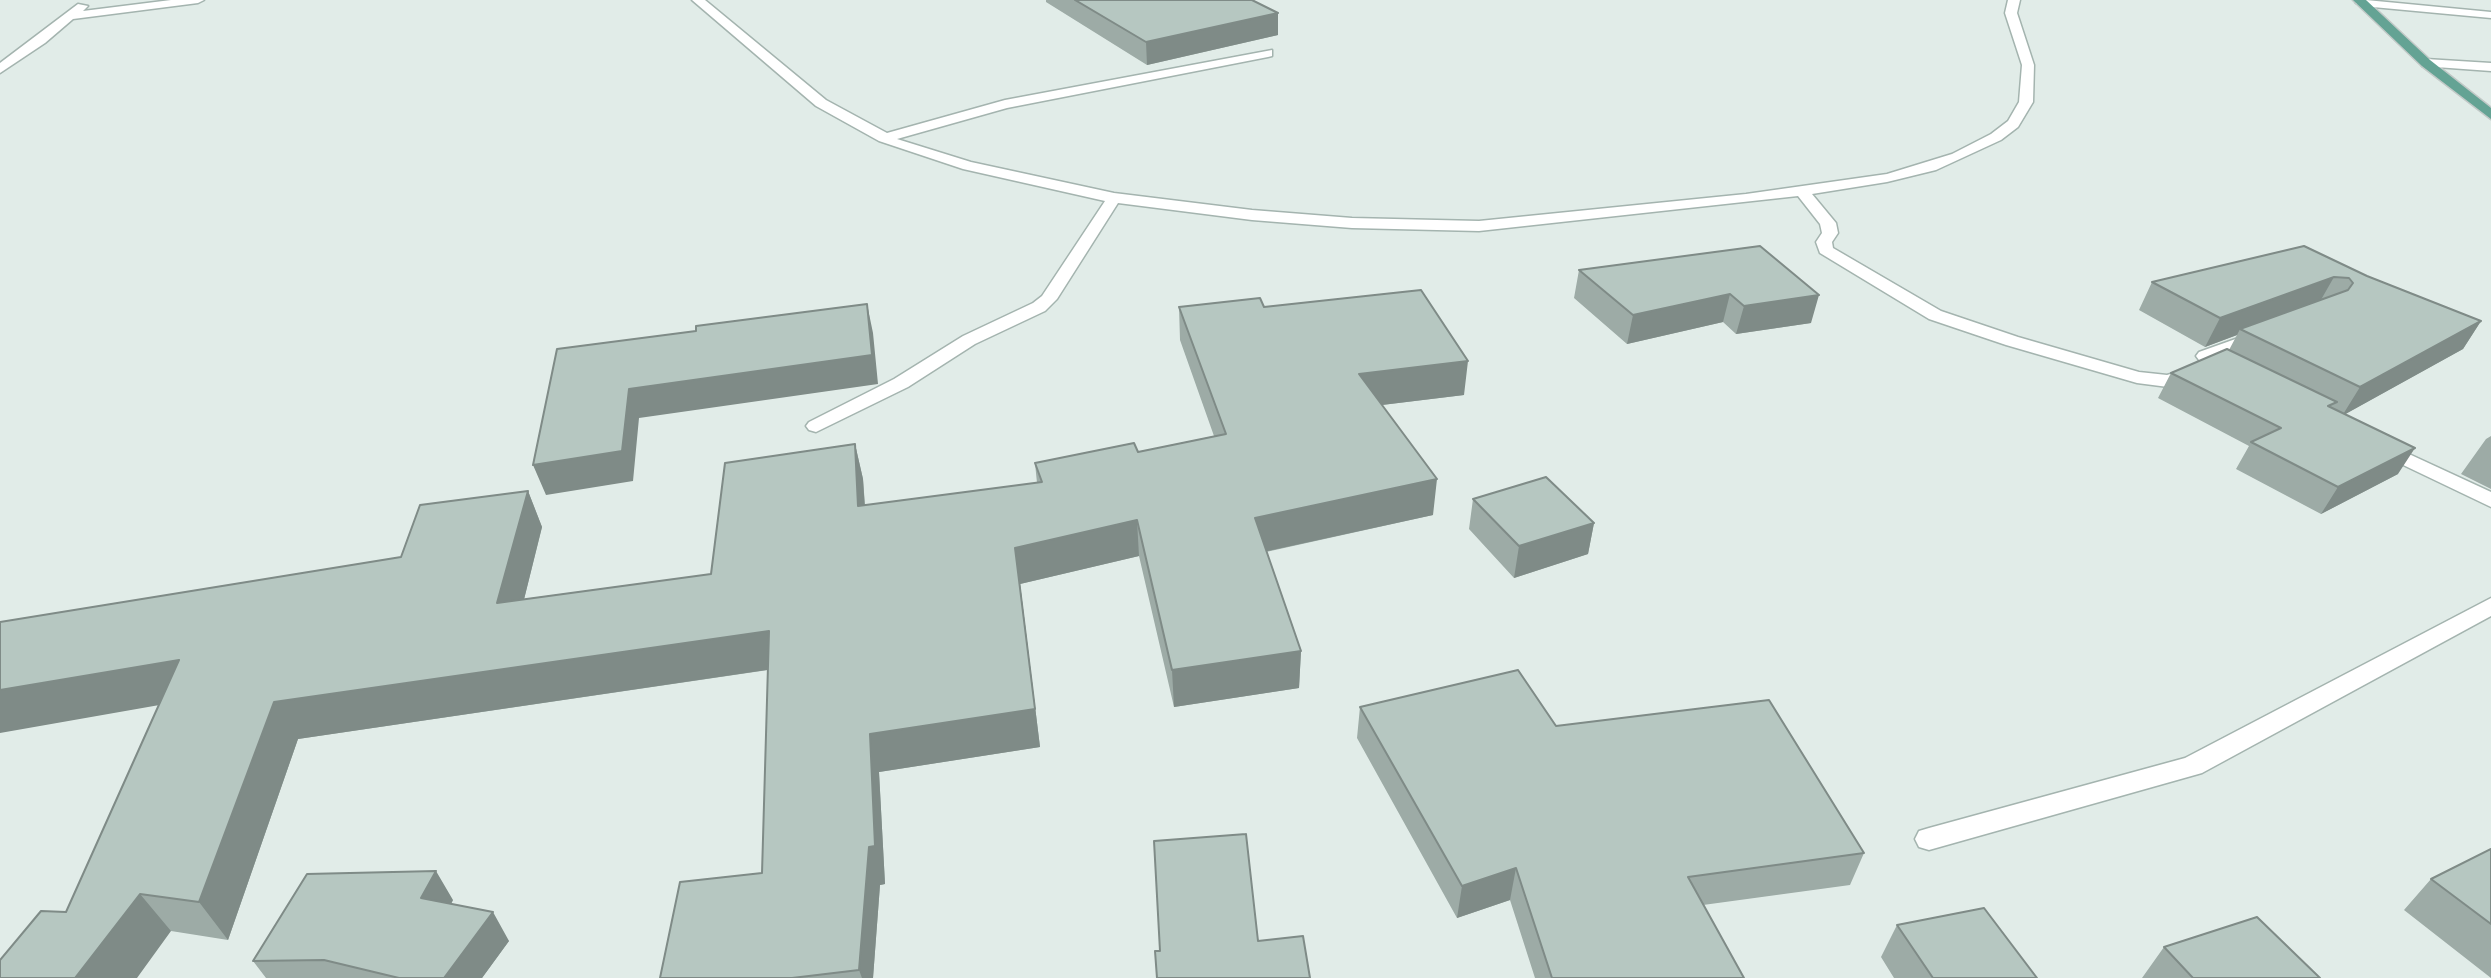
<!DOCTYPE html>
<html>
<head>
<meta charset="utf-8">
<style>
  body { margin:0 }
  canvas { display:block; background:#e1ece8 }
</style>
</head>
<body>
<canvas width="2491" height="978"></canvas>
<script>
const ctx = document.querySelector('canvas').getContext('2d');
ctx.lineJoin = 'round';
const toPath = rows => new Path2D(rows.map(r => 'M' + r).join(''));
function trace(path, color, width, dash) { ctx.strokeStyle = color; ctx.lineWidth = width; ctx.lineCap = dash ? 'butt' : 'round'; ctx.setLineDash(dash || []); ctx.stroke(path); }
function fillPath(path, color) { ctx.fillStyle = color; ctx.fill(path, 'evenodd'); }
const minor = toPath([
  [171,0,204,0,198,3,73,19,45,43,0,73,0,63,78,4,88,6,83,11,171,0],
  [692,0,705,0,826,100,887,133,1005,100,1272,50,1272,56,1268,57,1007,108,897,139,971,162,1114,193,1252,210,1352,218,1479,221,1746,194,1887,174,1952,154,1991,134,2008,121,2019,102,2022,65,2005,13,2008,0,2020,0,2017,13,2034,65,2033,102,2018,127,2001,140,1936,170,1887,182,1812,194,1836,223,1838,233,1832,242,1833,248,1941,311,2018,337,2139,372,2167,375,2194,367,2203,373,2201,377,2168,387,2137,383,2006,345,1929,319,1820,253,1816,242,1822,233,1820,224,1798,196,1479,231,1352,228,1252,220,1118,203,1057,299,1045,311,975,344,908,387,816,432,809,430,806,426,809,422,894,379,963,336,1033,303,1042,296,1105,201,963,169,879,141,816,106,692,0],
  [2366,0,2491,12,2491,18,2362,6,2356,3,2366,0],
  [2426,59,2491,63,2491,71,2422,66,2422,60,2426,59],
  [2258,331,2264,332,2267,336,2264,340,2217,358,2235,368,2237,372,2235,376,2221,376,2205,368,2196,356,2199,352,2258,331],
  [2383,442,2491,492,2491,507,2376,452,2373,448,2376,444,2383,442],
  [2491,598,2491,616,2202,773,1929,850,1919,847,1915,839,1919,831,1929,828,2185,758,2491,598]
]);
const major = toPath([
  [2353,0,2366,0,2430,60,2491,108,2491,119,2422,66,2353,0]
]);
trace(minor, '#a4b4af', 3);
trace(major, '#c1c9c7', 3);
fillPath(minor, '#fff');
fillPath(major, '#64a394');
fillPath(toPath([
  [1046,0,1252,0,1278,35,1147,65,1046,2],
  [1760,246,1811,323,1736,334,1723,322,1627,344,1574,298,1579,270],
  [2367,276,2481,321,2463,349,2345,414,2398,474,2321,514,2236,469,2249,446,2158,398,2171,373,2229,350,2237,335,2205,347,2139,310,2152,282],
  [1179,307,1264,307,1464,395,1382,405,1433,515,1266,552,1301,651,1299,688,1174,707,1139,556,1020,584,1040,747,879,772,885,884,880,885,873,978,660,978,762,873,768,670,298,739,228,940,171,931,66,912,401,557,528,491,542,527,524,599,711,574,855,444,863,479,865,505,1037,483,1035,463,1138,452,1214,436,1180,340],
  [2491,436,2491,489,2461,474,2486,439],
  [1473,499,1594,523,1588,554,1514,578,1469,529],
  [1360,707,1556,726,1864,853,1850,885,1703,905,1744,978,1535,978,1510,900,1457,918,1357,738],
  [2491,849,2491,978,2404,910,2431,879],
  [453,900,451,904,509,941,482,978,266,978,253,961],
  [1897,925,2037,978,1894,978,1881,957],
  [2164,947,2320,978,2142,978]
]), '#9daba6');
fillPath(toPath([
  [1278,13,1278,35,1147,65,1146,42],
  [2334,277,2318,305,2240,329,2237,335,2205,347,2220,318],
  [1730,294,1723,322,1627,344,1633,315],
  [1819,295,1811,323,1736,334,1744,306],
  [867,304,873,333,878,384,639,418,633,481,546,495,533,465,629,389],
  [2481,321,2463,349,2342,416,2360,387],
  [1468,361,1464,395,1357,408,1359,374],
  [855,444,863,479,867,542,858,506],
  [2415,448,2398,474,2321,514,2338,487],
  [1437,479,1433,515,1254,554,1255,518],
  [528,491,542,527,514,640,497,603],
  [1137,520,1139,556,1020,584,1040,747,879,772,885,884,880,885,873,978,862,978,859,970,870,734,1015,548],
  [1594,523,1588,554,1514,578,1519,546],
  [769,631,780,668,298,739,228,940,199,902,274,702],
  [1301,651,1299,688,1174,707,1172,670],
  [179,660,205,697,0,733,0,690],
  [1516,868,1510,900,1457,918,1462,886],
  [436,871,453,900,439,927,421,898],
  [140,894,171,931,137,978,75,978],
  [493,912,509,941,482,978,444,978]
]), '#7f8b87');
const building = toPath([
  [1075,0,1252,0,1278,13,1146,42,1075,0],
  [1760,246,1819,295,1744,306,1730,294,1633,315,1579,270,1760,246],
  [2304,246,2367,276,2481,321,2360,387,2240,329,2348,290,2353,283,2349,278,2334,277,2220,318,2152,282,2304,246],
  [1421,290,1468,361,1359,374,1437,479,1255,518,1301,651,1172,670,1137,520,1015,548,1035,709,870,734,875,846,869,847,859,970,792,978,660,978,680,882,762,873,769,631,274,702,199,902,140,894,75,978,0,978,0,960,41,911,66,912,179,660,0,690,0,622,401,557,420,505,528,491,497,603,711,574,725,463,855,444,858,506,1042,482,1035,463,1134,443,1138,452,1226,434,1179,307,1260,298,1264,307,1421,290],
  [867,304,872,355,629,389,622,451,533,465,557,349,696,331,696,326,867,304],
  [2227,349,2337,402,2328,406,2415,448,2338,487,2251,442,2281,428,2171,373,2227,349],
  [1546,477,1594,523,1519,546,1473,499,1546,477],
  [1518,670,1556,726,1769,700,1864,853,1688,877,1744,978,1552,978,1516,868,1462,886,1360,707,1518,670],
  [1246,834,1258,941,1303,936,1310,978,1157,978,1155,951,1160,951,1154,841,1246,834],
  [2491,849,2491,924,2431,879,2491,849],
  [436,871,421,898,493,912,444,978,399,978,324,960,253,961,307,874,436,871],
  [1984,908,2037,978,1933,978,1897,925,1984,908],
  [2257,917,2320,978,2193,978,2164,947,2257,917]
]);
fillPath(building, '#b6c7c1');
trace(building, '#7f8b87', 2);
</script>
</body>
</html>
